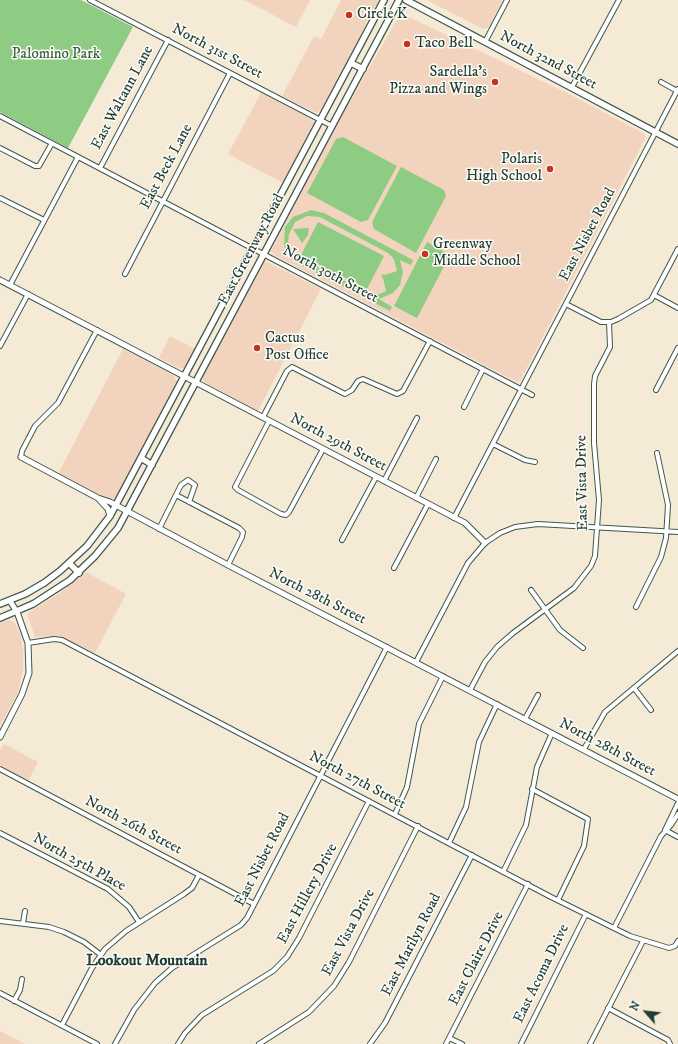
<!DOCTYPE html>
<html>
<head>
<meta charset="utf-8">
<style>
  body { margin:0 }
  #map { position:relative; width:678px; height:1044px; overflow:hidden; background:#f5ead5; font-family:"IM FELL DW Pica",serif }
  canvas { display:block }
  .north { position:absolute; left:626px; top:992px; width:40px; height:40px; -webkit-text-stroke:3px #fdfcf7; paint-order:stroke; rotate:298deg; font-size:11px; font-weight:700; line-height:16px; text-align:center; color:#1f3d34 }
  .north::after { content:''; display:block; margin:auto; width:14px; height:18px; background:#1f3d34; clip-path:polygon(50% 0,100% 100%,50% 72%,0 100%) }
</style>
</head>
<body>
<div id="map">
<canvas width="678" height="1044"></canvas>
<div class="north">N</div>
</div>
<script>
const ctx = document.querySelector('canvas').getContext('2d');
ctx.lineJoin = 'round';
function fillPath(path, color) { ctx.fillStyle = color; ctx.fill(path, 'evenodd'); }
const toPath = rows => new Path2D(rows.map(r => 'M' + r).join(''));
function trace(path, color, width, dash) { ctx.strokeStyle = color; ctx.lineWidth = width; ctx.lineCap = dash ? 'butt' : 'round'; ctx.setLineDash(dash || []); ctx.stroke(path); }
function drawText(font, color, halo, rows, align = 'center') {
  ctx.font = font + ' "IM FELL DW Pica",serif'; ctx.lineWidth = 3; ctx.setLineDash([]); ctx.textBaseline = 'middle'; ctx.strokeStyle = halo; ctx.fillStyle = color; for (const [text, x, y, turn = 0] of rows) {
    ctx.save(); ctx.translate(x, y); ctx.rotate((+turn || 0) * Math.PI / 180); ctx.textAlign = isNaN(turn) ? turn : align; if (halo) ctx.strokeText(text, 0, 0); ctx.fillText(text, 0, 0); ctx.restore();
  }
}
fillPath(toPath([
  [244,0,310,0,296,27],
  [341,0,378,0,378,3,368,18,359,40,322,110,317,113,282,96,314,36,321,39],
  [427,0,503,0,489,27,483,29],
  [401,13,573,96,643,133,646,137,520,381,517,382,274,255,271,251,335,127],
  [261,93,311,119,314,123,283,183,228,154],
  [265,261,321,289,258,411,204,382,202,378],
  [170,336,195,349,184,368,179,368,159,358],
  [123,349,173,375,177,381,116,497,110,500,58,474],
  [86,572,126,594,95,653,60,636,35,637,28,617,28,613,58,594],
  [10,620,15,623,21,636,23,653,23,670,18,692,0,726,0,622],
  [4,744,38,762,28,781,0,765,0,751],
  [0,1031,25,1044,0,1044]
]), '#f2d4be');
fillPath(toPath([
  [0,0,81,0,133,27,68,148,0,112],
  [343,137,397,166,368,220,361,222,307,193,336,139],
  [401,167,444,190,446,196,416,253,374,229,372,222],
  [311,210,324,213,413,260,411,265,400,260,403,272,400,285,393,293,379,299,392,307,390,311,296,262,290,257,284,245,285,227,293,217],
  [307,216,320,217,388,253,394,259,397,271,385,275,383,274,381,277,383,278,386,291,380,294,365,292,294,254,288,241,289,234,295,222],
  [318,222,384,256,367,289,301,255],
  [309,228,308,235,302,243,293,229],
  [427,242,450,255,417,318,394,306]
]), '#8dcc82');
const minor = toPath([
  [90,0,332,126],
  [485,42,507,0],
  [661,82,677,91],
  [572,87,619,0],
  [0,116,532,395],
  [0,148,35,166,39,166,52,143],
  [100,168,168,40],
  [0,198,44,220],
  [125,274,230,73],
  [10,285,78,157],
  [654,295,678,308],
  [566,304,601,322,611,322,618,319,651,300,678,249],
  [0,346,28,294],
  [656,390,678,348],
  [464,407,483,369],
  [263,417,287,371,292,367,345,394,352,390,358,381,363,379,397,394,403,391,430,341],
  [269,421,235,487,238,490,281,514,286,515,289,512,323,449],
  [493,444,525,460,535,462],
  [21,457,22,451,35,426,58,403,97,330],
  [384,481,417,418],
  [176,495,239,528,243,532,242,537,228,565],
  [416,498,436,459],
  [454,518,678,89],
  [159,529,181,485,188,480,195,485,189,502],
  [342,540,376,477],
  [394,568,428,504],
  [531,590,560,630,583,648],
  [636,607,661,557,666,538,668,505,657,453],
  [28,643,54,639,62,640,551,897,630,936,669,948,675,946,678,941],
  [416,662,468,563,485,543,500,533,515,527,538,524,678,532],
  [634,688,651,710],
  [470,690,485,662,497,647,513,633,574,588,591,566,595,556,599,500,594,443,594,384,595,376,610,347,609,322],
  [525,719,538,695],
  [584,749,605,712,678,651],
  [0,769,254,904],
  [532,789,588,819,584,846,558,900],
  [395,814,407,787,419,724,443,676],
  [665,830,678,803],
  [665,830,678,837],
  [0,833,108,889,129,907,139,922],
  [449,843,466,807,479,742,497,704],
  [503,872,526,825,537,767,552,733],
  [0,921,49,927,64,932,84,942,101,955],
  [23,923,25,911],
  [614,928,661,836,671,825,678,814],
  [0,993,97,1044],
  [14,1001,20,990,22,979],
  [608,1008,668,1040,670,1044],
  [62,1025,92,968,105,949,126,931,184,894,192,888,199,875],
  [449,1038,462,1044],
  [115,1044,134,1010,155,983,172,968,241,925,247,918,387,647],
  [178,1044,185,1033,202,1015,273,971,287,957,299,938,369,801],
  [259,1044,309,1012,334,986,349,962,418,826],
  [370,1044,385,1023,472,855],
  [446,1044,528,884],
  [521,1044,586,914],
  [590,1044,643,941]
]);
const tertiary = toPath([
  [0,280,465,523,485,543],
  [21,457,98,498,108,509,110,516],
  [98,498,110,502,228,565,678,799],
  [0,737,22,694,29,673,28,643,17,612,10,601]
]);
const secondary = toPath([
  [406,0,678,144],
  [351,63,363,69],
  [141,458,152,465],
  [69,563,79,573],
  [0,604,25,594,44,583,60,571,87,546,110,516,384,0],
  [0,618,33,604,70,580,95,556,118,528,399,0]
]);
trace(minor, '#3f574c', 6);
trace(tertiary, '#3f574c', 7);
trace(secondary, '#3f574c', 8);
trace(minor, '#fff', 4);
trace(tertiary, '#fff', 5);
trace(secondary, '#fff', 5.5);
for (const [x, y, r, color] of [
  [349,15,4,"#c8321e"],
  [407,44,4,"#c8321e"],
  [495,82,4,"#c8321e"],
  [550,169,4,"#c8321e"],
  [425,254,4,"#c8321e"],
  [257,348,4,"#c8321e"]
]) { const dot = new Path2D(); dot.arc(x, y, r, 0, 2 * Math.PI); ctx.fillStyle = color; ctx.fill(dot); trace(dot, '#fdfcf7', 1.5); }
drawText('15px', '#1f3d34', '#fdfcf7', [
  ["Circle K",357,15],
  ["Taco Bell",415,44],
  ["Sardella's",487,73,"right"],
  ["Pizza and Wings",487,90,"right"],
  ["Polaris",542,160,"right"],
  ["High School",542,177,"right"],
  ["Greenway",433,245],
  ["Middle School",433,262],
  ["Cactus",265,339],
  ["Post Office",265,356]
], 'left');
drawText('15px', '#1f3d34', '#fdfcf7', [
  ["North 31st Street",217,52,28],
  ["North 32nd Street",548,61,28],
  ["East Waltann Lane",123,98,-62],
  ["East Beck Lane",167,167,-62],
  ["East Nisbet Road",588,235,-62],
  ["East Greenway Road",252,250,-62],
  ["North 30th Street",330,275,28],
  ["North 29th Street",338,443,28],
  ["East Vista Drive",583,483,-91],
  ["North 28th Street",317,597,27],
  ["North 28th Street",607,748,28],
  ["North 27th Street",357,781,28],
  ["North 26th Street",133,826,28],
  ["East Nisbet Road",263,860,-63],
  ["North 25th Place",79,863,29],
  ["East Hillery Drive",308,894,-62],
  ["East Vista Drive",349,933,-62],
  ["East Marilyn Road",412,945,-63],
  ["East Claire Drive",477,959,-63],
  ["East Acoma Drive",542,974,-64]
]);
drawText('15px', '#3a6148', '#fdfcf7', [
  ["Palomino Park",56,55]
]);
drawText('bold 16px', '#1f3d34', '#fdfcf7', [
  ["Lookout Mountain",147,962]
]);
</script>
</body>
</html>
